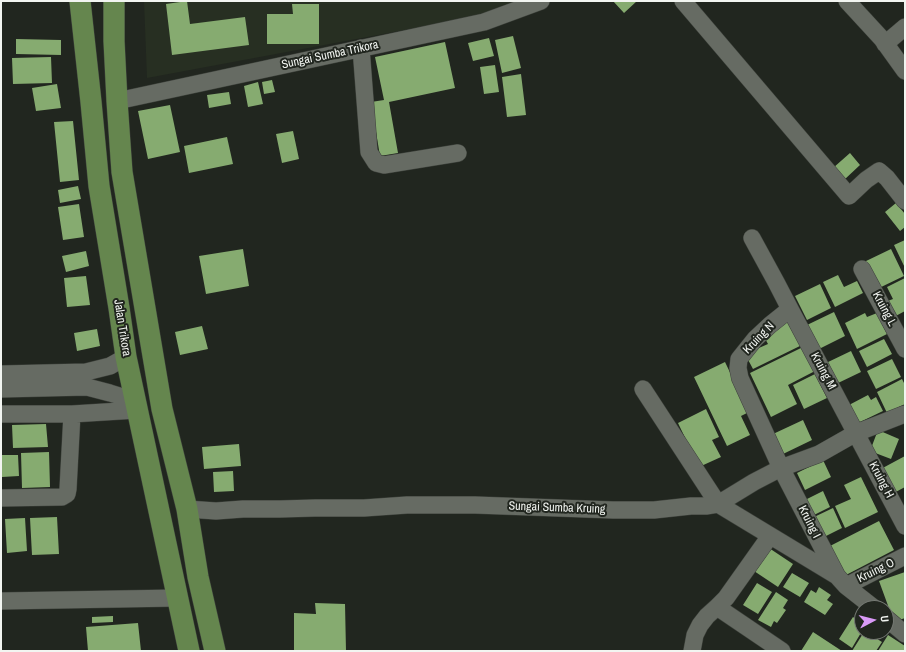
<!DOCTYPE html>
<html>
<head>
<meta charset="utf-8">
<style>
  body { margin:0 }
  #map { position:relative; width:906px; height:652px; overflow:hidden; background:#21261f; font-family:"Archivo Narrow",sans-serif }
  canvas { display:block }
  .frame { position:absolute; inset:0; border:2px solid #f2f5f1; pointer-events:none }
  .north { position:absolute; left:854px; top:600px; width:40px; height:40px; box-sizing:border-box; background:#21261f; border:1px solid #757973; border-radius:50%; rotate:83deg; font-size:11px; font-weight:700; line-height:16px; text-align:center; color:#f2f5f1 }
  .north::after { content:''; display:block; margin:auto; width:14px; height:18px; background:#d99af7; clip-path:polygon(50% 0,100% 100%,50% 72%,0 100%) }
</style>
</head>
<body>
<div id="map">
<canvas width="906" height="652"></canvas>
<div class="frame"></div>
<div class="north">U</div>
</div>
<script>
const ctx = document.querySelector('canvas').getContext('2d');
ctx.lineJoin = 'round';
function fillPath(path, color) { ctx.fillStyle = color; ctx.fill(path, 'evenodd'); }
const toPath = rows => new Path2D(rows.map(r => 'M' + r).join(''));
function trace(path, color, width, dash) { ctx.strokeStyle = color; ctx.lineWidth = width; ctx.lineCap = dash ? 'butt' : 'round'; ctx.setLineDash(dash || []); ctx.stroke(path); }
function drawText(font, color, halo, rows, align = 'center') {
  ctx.font = font + ' "Archivo Narrow",sans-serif'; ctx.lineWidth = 4; ctx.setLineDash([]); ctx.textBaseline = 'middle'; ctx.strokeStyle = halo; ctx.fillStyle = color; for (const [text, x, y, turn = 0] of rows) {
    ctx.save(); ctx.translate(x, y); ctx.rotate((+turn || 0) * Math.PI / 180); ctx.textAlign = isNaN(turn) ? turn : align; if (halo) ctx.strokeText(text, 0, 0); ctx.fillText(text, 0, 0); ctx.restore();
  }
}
fillPath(toPath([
  [144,1,518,1,485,15,147,78]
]), '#272f22');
fillPath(toPath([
  [187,1,190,24,245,17,249,45,172,55,166,4],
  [613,1,637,1,624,13],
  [292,4,319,4,319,44,267,44,267,14,293,14],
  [513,36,521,68,502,73,495,40],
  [489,38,494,56,473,61,468,43],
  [16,39,61,40,61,55,16,54],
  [445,42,455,88,389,102,398,153,380,156,371,102,384,100,375,57],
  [51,57,52,83,13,84,12,58],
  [495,65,499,92,484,94,480,67],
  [521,74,526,115,507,117,502,77],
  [272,80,275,92,264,94,262,82],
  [258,82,263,104,248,107,244,86],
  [57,84,61,108,36,111,32,88],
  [229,92,231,104,209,108,207,95],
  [170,105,180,152,148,159,138,111],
  [73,121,79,180,60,182,54,122],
  [293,131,299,159,282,163,276,134],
  [227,137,233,164,189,173,184,146],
  [850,153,860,165,844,180,833,168],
  [78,186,81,199,60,203,58,190],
  [896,203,905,214,905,227,900,231,885,212],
  [79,204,84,237,63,240,58,207],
  [905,240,905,268,894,245],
  [243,249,249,286,206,294,199,256],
  [891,249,904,276,877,289,864,262],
  [86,251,89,266,66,272,62,256],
  [838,275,844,287,857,281,863,293,835,307,823,282],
  [86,276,90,305,67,307,64,278],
  [905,278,905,311,892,318,885,302,893,299,887,287],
  [820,284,831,308,807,320,795,296],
  [834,312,845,336,819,349,807,325],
  [865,313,867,317,877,313,887,334,857,349,845,323],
  [792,319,804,344,753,369,745,354,768,344,762,333],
  [202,326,208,349,180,355,175,332],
  [97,329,100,346,77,351,74,333],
  [884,339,892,354,867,367,859,351],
  [803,347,815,371,788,385,797,404,771,417,750,373],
  [851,351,861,372,836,384,826,363],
  [892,359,901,377,876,389,867,371],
  [725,362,749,412,741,416,750,435,727,446,694,377],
  [815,374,827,398,804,409,793,385],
  [902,379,905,385,905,404,887,413,877,392],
  [868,395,871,400,876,397,883,411,858,423,849,405],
  [706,409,719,437,712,440,721,457,699,467,678,423],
  [803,420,812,440,783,454,773,434],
  [46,424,48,447,13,448,12,425],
  [878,430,899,439,891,459,870,451],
  [239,444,241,466,204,469,202,447],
  [49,452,50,487,22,488,21,453],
  [1,455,18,455,19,476,2,477],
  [905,456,905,487,892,494,879,470],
  [823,460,831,477,805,490,797,473],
  [233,471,234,491,214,492,213,472],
  [861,477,878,512,845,528,835,506,851,499,844,485],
  [823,491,830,507,812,516,805,500],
  [833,508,842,528,822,538,812,518],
  [57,517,59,554,32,555,30,518],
  [25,518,27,551,7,553,5,519],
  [879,521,894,550,846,575,830,546],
  [766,546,793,564,778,587,751,569],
  [905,572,905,618,894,622,879,581],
  [792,573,809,583,800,597,783,587],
  [757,583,772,592,758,614,743,605],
  [819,587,831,595,827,600,833,604,825,615,804,602,811,590,816,593],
  [776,592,788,600,783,608,786,610,777,623,774,621,771,627,758,620],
  [315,603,345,604,346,651,294,651,294,613,316,614],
  [113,616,113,622,92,623,92,617],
  [853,617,862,623,862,631,852,648,839,639],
  [138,623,141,651,88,651,86,627],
  [813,632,842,651,801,651],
  [864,632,866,632,882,642,876,651,852,651],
  [888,635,905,646,905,649,904,651,878,651]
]), '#86ab70');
const minor = toPath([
  [683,1,849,196,866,180,879,171,887,178,905,201],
  [847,1,882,39,905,71],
  [885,44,905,27],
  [361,48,369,152,376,163,384,165,458,153],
  [117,101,484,22,541,1],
  [752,238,776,282,790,309,770,325,755,339,739,359,738,368,740,378,781,468,837,576],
  [862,269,905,349],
  [790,309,905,526],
  [1,374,86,372,110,366,126,357],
  [1,389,87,387,110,393,136,401],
  [643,389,718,504,837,576,846,586,874,608],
  [1,414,72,414,137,410],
  [1,498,62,497,67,494,68,489,72,414],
  [187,509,216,511,243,509,280,509,315,508,364,508,407,505,475,505,613,510,654,510,691,506,706,506,718,504,754,482,781,468,819,454,856,433,905,414],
  [770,536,726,598,717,607,782,651],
  [846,586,905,556],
  [1,601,177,598],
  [886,618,905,634],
  [692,651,695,635,700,625,707,616,717,607]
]);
const major = toPath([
  [80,1,91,102,99,186,119,308,126,357,189,651],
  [114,1,114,41,117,101,122,172,162,409,187,509,198,577,215,651]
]);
trace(minor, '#3e423c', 18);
trace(major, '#3e423c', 22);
trace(minor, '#666b63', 17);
trace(major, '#65864e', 21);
drawText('12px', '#f2f5f1', '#21261f', [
  ["Sungai Sumba Trikora",330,55,-12],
  ["Kruing L",884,309,62],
  ["Jalan Trikora",122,328,81],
  ["Kruing N",759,338,-46],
  ["Kruing M",823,371,62],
  ["Kruing H",881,480,62],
  ["Sungai Sumba Kruing",557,508,2],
  ["Kruing I",809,522,63],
  ["Kruing O",876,571,-26]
]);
</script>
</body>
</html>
